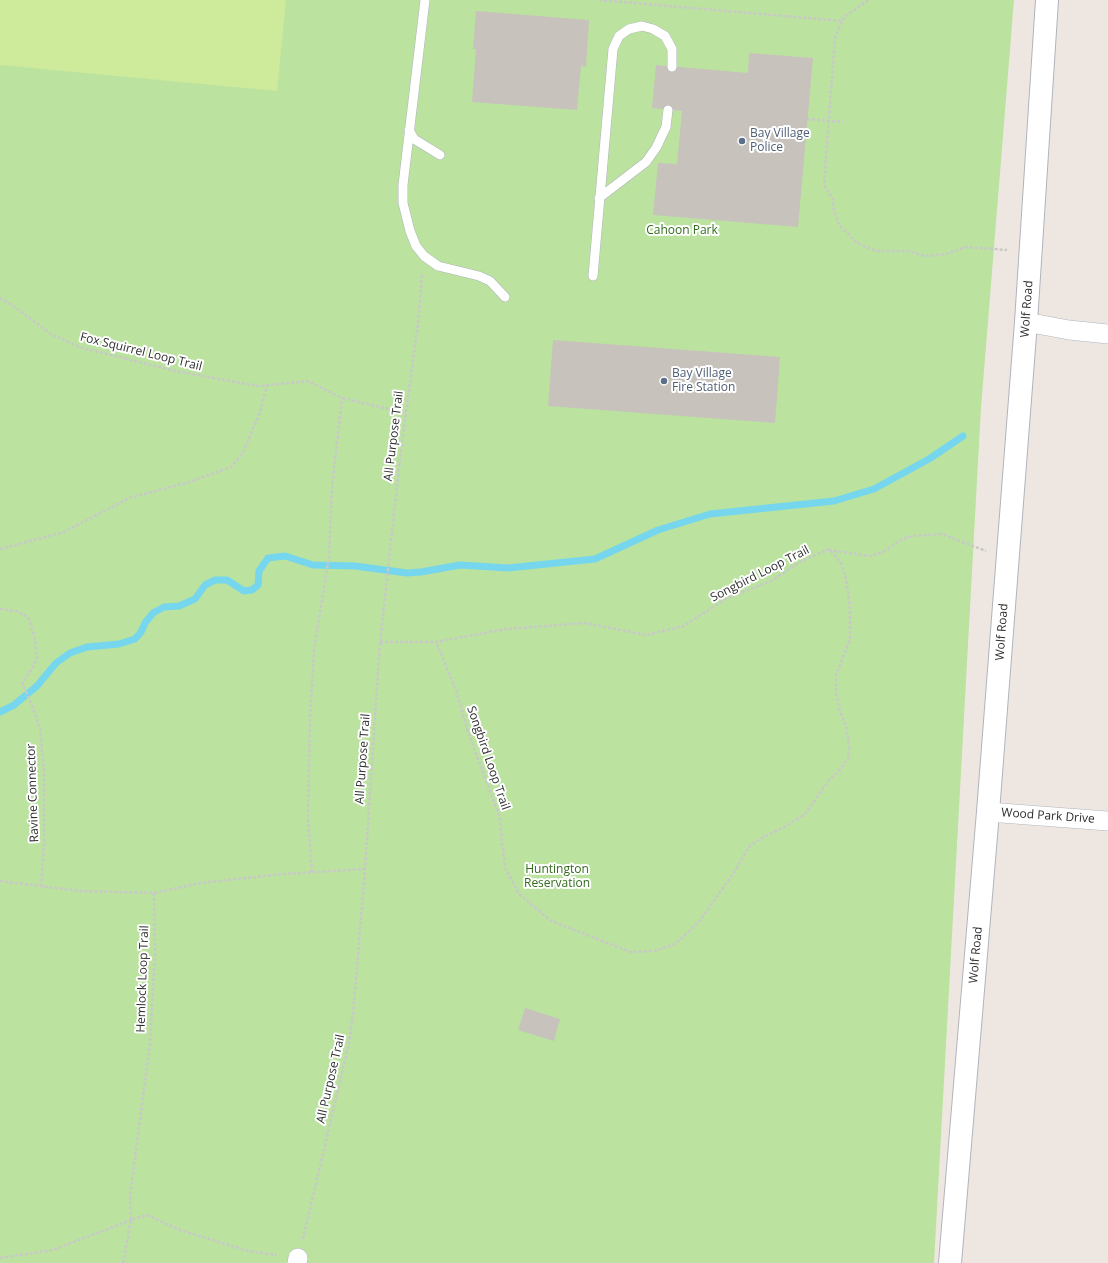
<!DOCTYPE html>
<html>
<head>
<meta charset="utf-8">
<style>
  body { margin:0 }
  canvas { display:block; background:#eee7e1 }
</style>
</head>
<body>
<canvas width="1108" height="1263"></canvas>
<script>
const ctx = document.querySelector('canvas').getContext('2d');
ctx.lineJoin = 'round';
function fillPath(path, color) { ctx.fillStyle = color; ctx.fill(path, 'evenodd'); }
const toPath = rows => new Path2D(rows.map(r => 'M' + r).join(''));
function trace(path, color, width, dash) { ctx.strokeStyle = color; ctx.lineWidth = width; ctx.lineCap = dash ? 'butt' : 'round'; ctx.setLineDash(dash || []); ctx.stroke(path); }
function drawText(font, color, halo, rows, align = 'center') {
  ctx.font = font + ' "Open Sans",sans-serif'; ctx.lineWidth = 4; ctx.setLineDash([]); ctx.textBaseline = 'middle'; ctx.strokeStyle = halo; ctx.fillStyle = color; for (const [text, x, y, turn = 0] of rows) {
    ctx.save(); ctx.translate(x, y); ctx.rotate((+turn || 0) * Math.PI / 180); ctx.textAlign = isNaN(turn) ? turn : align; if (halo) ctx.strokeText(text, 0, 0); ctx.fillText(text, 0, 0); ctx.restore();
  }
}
fillPath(toPath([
  [0,0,1014,0,981,408,934,1263,0,1263]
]), '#bbe39f');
fillPath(toPath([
  [0,0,286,0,277,91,0,65]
]), '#ceea9b');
trace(toPath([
  [0,712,14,705,37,686,56,663,70,653,87,647,119,644,135,639,141,632,145,623,153,613,164,607,179,606,195,599,205,585,215,580,227,580,244,591,252,590,258,585,259,571,268,558,285,556,313,565,355,566,407,573,421,572,460,565,508,568,595,559,658,530,710,514,834,501,874,489,929,459,963,436]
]), '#76d6ed', 7);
fillPath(toPath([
  [476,11,589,20,586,67,581,66,577,110,472,102,476,49,473,49],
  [749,53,813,58,798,227,653,215,658,163,677,164,682,111,652,108,656,65,748,73],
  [553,340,780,357,775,423,548,406],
  [525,1008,560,1019,554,1041,518,1030]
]), '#c7c2bc');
const service = toPath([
  [425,0,403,185,403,203,410,231,416,246,424,256,438,266,479,276,490,281,505,297],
  [409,130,414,139,440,155],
  [599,198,646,162,656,148,666,127,668,110],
  [593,276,613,49,619,36,629,29,642,26,653,29,665,36,672,49,672,67]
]);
const minor = toPath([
  [1026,322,1069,330,1108,334],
  [988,812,1108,821],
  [297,1263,298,1258]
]);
const tertiary = toPath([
  [950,1263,988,812,1026,322,1047,0]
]);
trace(service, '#b1b4bd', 10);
trace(minor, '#b1b4bd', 20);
trace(tertiary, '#b1b4bd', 24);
trace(toPath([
  [599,0,842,21],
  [868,0,844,17,835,37,824,185,833,199,833,207,839,225,857,243,876,251,907,251,926,256,945,254,966,247,1007,250],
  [807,119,843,122],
  [0,298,15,307,51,334,79,347,175,371,258,386,308,381,342,398,405,413],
  [0,549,64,532,129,498,189,482,231,467,243,453,260,412,267,385],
  [829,550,871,556,885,551,900,540,912,536,942,534,986,551],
  [0,609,16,611,28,617,34,635,37,657,32,669,22,683,31,703,40,729,44,771,44,847,41,886],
  [380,642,436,642,506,629,585,623,646,635,684,626,727,598,771,581,800,562,829,549,841,563,846,579,850,607,850,639,836,675,836,693,840,711,846,726,849,746,848,758,841,769,829,780,805,814,786,826,760,839,749,847,733,874,698,923,675,944,654,951,631,952,551,921,519,894,505,867,499,815,469,735,456,690,436,642],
  [312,872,308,818,310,720,314,650,329,556,332,487,342,398],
  [0,881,80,891,154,893,200,883,283,874,365,869],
  [154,893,155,954,150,1043,130,1196,131,1220,147,1215,180,1230,248,1251,277,1255],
  [303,1239,349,1043,353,1014,365,869,380,642,401,450,418,323,422,275],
  [0,1258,53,1250,131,1220],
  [123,1263,131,1220]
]), '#c8c8c8', 2.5, [3, 2]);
trace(service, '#fff', 9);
trace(minor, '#fff', 19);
trace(tertiary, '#fff', 22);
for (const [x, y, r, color] of [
  [742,141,4,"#5c6f8a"],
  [664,381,4,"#5c6f8a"]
]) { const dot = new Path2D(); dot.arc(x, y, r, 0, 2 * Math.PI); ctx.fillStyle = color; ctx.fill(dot); trace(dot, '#fff', 1.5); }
drawText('12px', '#4e5e75', '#fff', [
  ["Bay Village",750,134],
  ["Police",750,148],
  ["Bay Village",672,374],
  ["Fire Station",672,388]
], 'left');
drawText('12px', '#326c1c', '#fff', [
  ["Cahoon Park",682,231],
  ["Huntington",557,870],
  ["Reservation",557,884]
]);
drawText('12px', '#2d2d2d', '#fff', [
  ["Wolf Road",1027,309,-86],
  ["Fox Squirrel Loop Trail",141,352,14],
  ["All Purpose Trail",394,436,-83],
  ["Songbird Loop Trail",760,574,-27],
  ["Wolf Road",1002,632,-86],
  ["Songbird Loop Trail",488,758,71],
  ["All Purpose Trail",363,759,-86],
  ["Ravine Connector",33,793,-92],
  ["Wood Park Drive",1048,816,4],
  ["Wolf Road",976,955,-85],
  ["Hemlock Loop Trail",143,979,-88],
  ["All Purpose Trail",331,1079,-77]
]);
</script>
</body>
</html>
